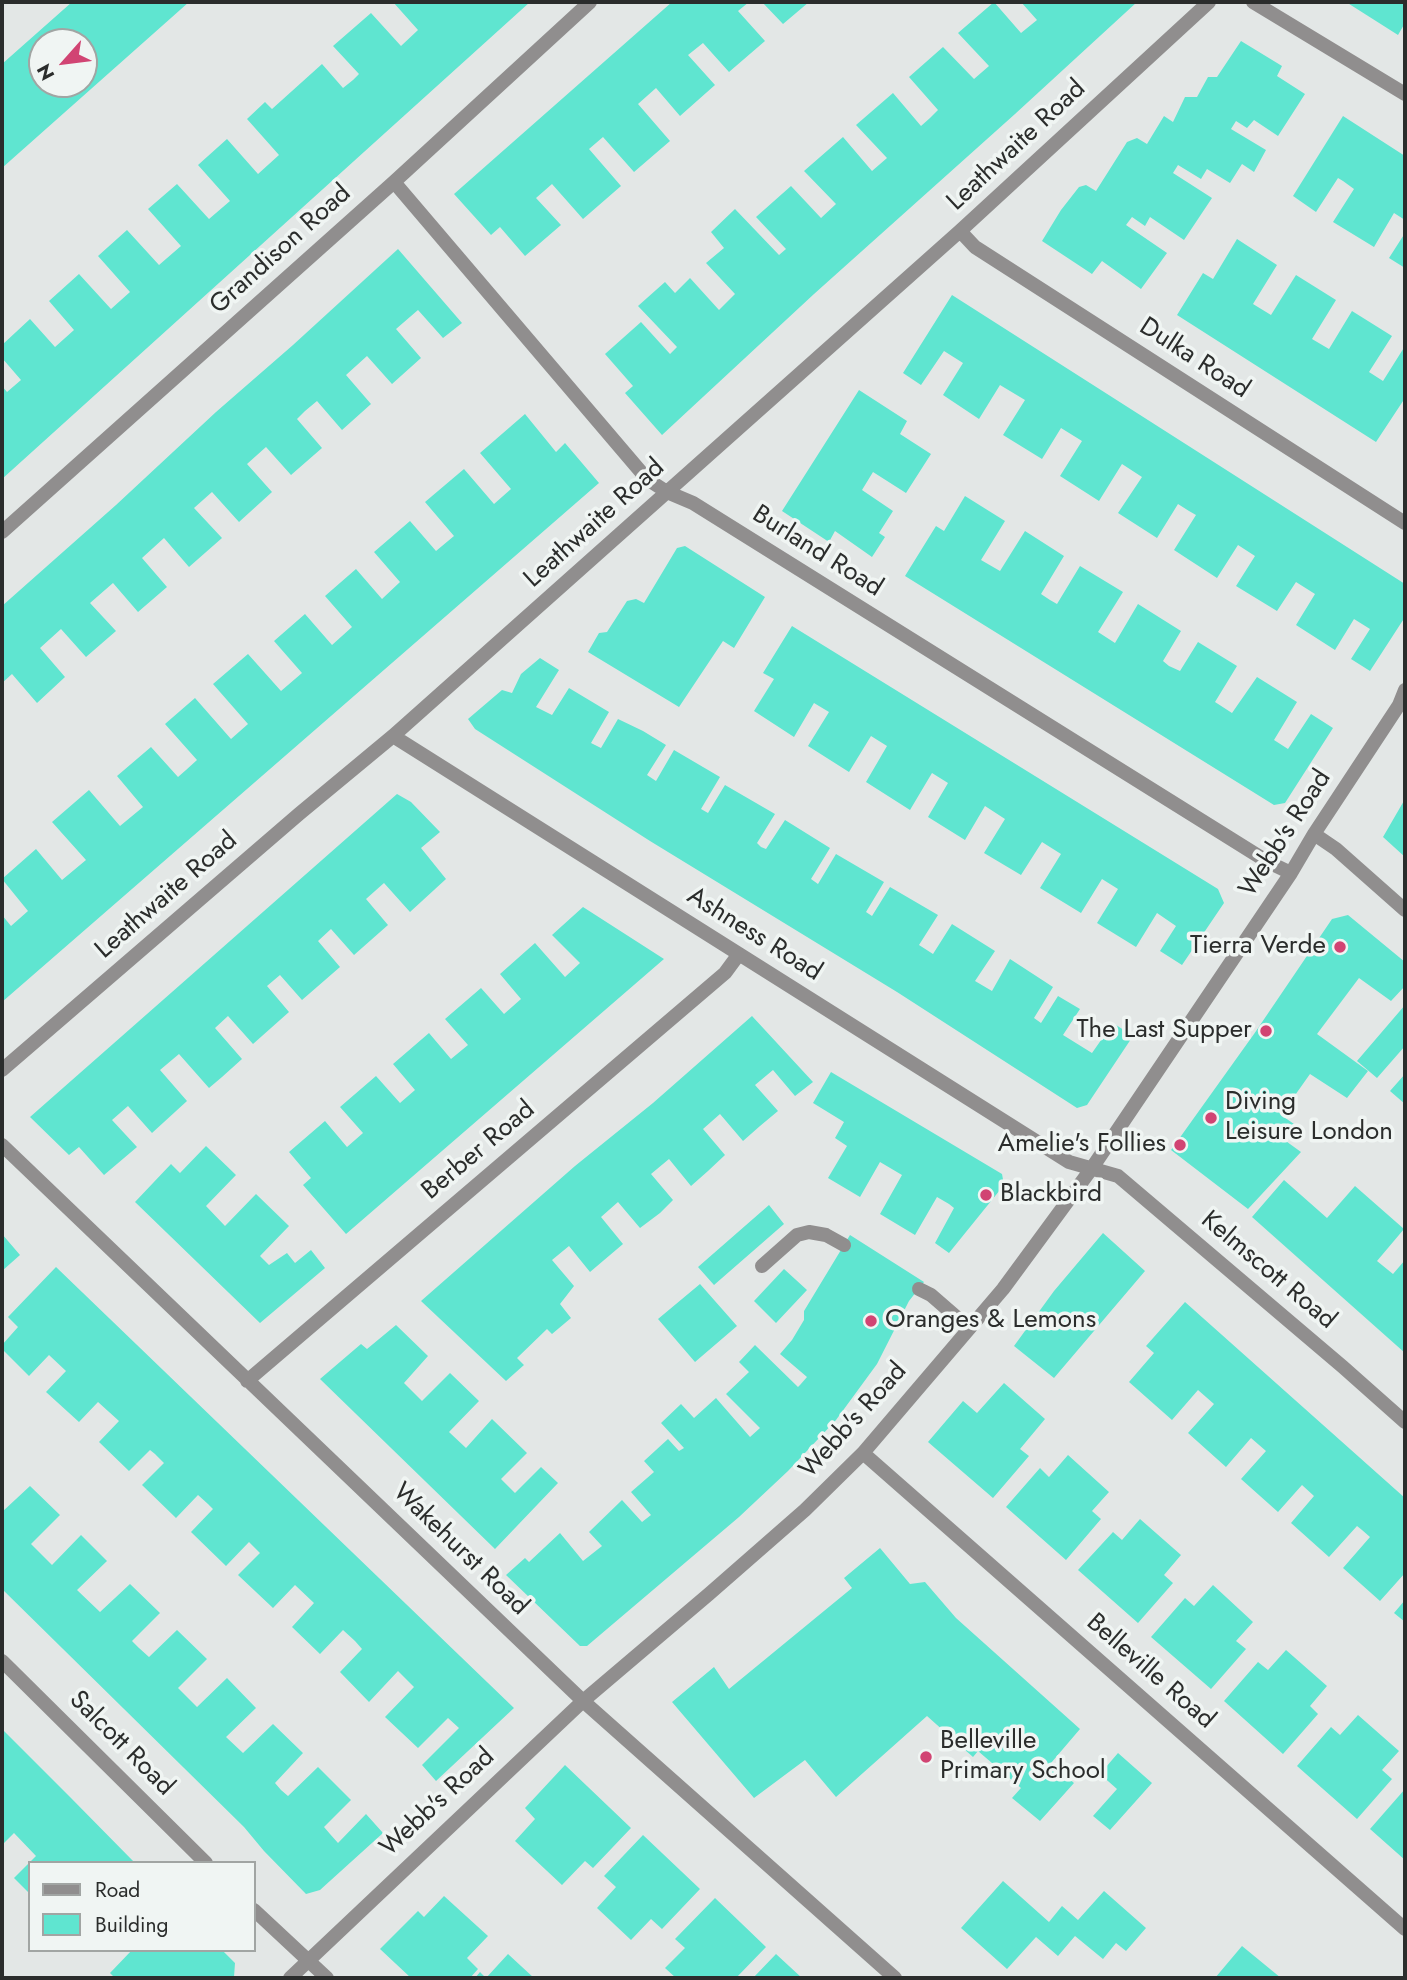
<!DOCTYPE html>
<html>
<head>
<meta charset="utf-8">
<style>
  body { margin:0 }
  #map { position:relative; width:1407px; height:1980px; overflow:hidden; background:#e3e7e6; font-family:Jost,sans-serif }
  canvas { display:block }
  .frame { position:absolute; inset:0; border:4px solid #2b2d2c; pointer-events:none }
  .legend { position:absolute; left:28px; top:1861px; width:228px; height:91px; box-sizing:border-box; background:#f0f5f3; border:2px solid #a1a5a3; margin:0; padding:9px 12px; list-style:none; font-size:21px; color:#2b2d2c }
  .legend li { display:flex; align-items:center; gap:14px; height:35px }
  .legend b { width:35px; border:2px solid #a1a5a3 }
  .north { position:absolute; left:28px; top:28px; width:70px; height:70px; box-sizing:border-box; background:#f0f5f3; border:2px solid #a1a5a3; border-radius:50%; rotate:242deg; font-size:19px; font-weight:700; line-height:28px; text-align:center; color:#2b2d2c }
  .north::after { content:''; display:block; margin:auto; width:24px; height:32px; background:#d14473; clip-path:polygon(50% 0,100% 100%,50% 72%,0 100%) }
</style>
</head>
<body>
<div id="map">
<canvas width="1407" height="1980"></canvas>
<div class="frame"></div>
<ul class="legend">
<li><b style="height:9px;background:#908e8e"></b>Road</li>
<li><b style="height:19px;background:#5fe5d0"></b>Building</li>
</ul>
<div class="north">N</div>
</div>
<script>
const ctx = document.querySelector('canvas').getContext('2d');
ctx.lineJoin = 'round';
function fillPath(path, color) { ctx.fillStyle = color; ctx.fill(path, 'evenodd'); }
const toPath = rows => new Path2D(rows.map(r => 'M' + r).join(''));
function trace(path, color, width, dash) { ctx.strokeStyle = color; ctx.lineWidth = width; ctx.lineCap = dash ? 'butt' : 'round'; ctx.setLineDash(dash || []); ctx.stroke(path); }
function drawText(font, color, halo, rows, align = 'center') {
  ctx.font = font + ' Jost,sans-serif'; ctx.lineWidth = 7; ctx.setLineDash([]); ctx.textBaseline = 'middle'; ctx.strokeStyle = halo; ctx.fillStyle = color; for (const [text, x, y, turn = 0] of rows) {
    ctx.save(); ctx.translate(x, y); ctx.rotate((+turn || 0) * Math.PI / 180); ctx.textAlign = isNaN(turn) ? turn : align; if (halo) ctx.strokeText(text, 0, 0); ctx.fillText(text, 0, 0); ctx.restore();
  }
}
fillPath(toPath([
  [72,2,189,2,2,168,2,64],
  [42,42,84,42,84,84,42,84],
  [393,2,530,2,2,479,2,386,7,392,21,380,2,358,2,345,30,319,55,347,74,330,49,301,79,274,111,309,130,292,98,256,127,230,159,265,181,246,148,209,177,184,209,219,230,201,198,165,227,139,258,174,279,155,247,119,265,102,272,109,322,64,343,88,353,80,359,74,333,46,371,13,401,46,418,30],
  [672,2,749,2,738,11,765,41,729,72,703,43,688,55,715,85,680,116,656,88,638,104,670,141,634,172,603,137,589,149,621,186,583,219,552,184,536,198,561,225,525,256,500,227,491,235,454,194],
  [762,2,809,2,783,24],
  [994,2,1021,33,1037,20,1021,2,1137,2,1015,114,814,294,662,435,625,393,633,386,605,354,641,322,670,354,677,347,638,306,665,282,675,293,690,278,719,310,735,294,706,263,724,248,711,232,735,209,779,255,786,249,756,217,791,186,821,218,836,204,804,171,843,137,872,171,887,158,856,125,893,93,921,126,930,118,938,110,909,77,943,47,974,79,989,66,958,33],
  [1346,2,1405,2,1405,23,1398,35],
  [1241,41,1282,66,1277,76,1305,94,1278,136,1254,120,1247,128,1236,121,1231,129,1266,150,1254,172,1242,164,1230,183,1207,169,1201,179,1178,165,1173,173,1212,198,1184,240,1150,217,1145,226,1132,217,1126,225,1167,253,1141,289,1102,261,1092,274,1042,241,1061,210,1079,187,1086,185,1096,191,1127,142,1137,138,1147,144,1164,116,1173,122,1185,97,1197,97,1208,77,1217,77],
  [1343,116,1405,156,1405,220,1394,213,1374,247,1333,222,1354,189,1343,181,1338,178,1316,212,1293,196],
  [1405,233,1405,268,1389,258],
  [1237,239,1277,265,1253,304,1271,315,1296,275,1336,300,1312,339,1329,349,1352,311,1392,336,1369,372,1383,381,1405,346,1405,398,1376,442,1177,315,1203,273,1213,279],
  [398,249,462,323,443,338,418,310,396,329,421,358,392,384,367,356,346,375,371,404,342,430,317,401,305,411,297,419,322,448,291,475,266,447,247,464,272,492,239,522,212,492,194,508,222,538,189,567,164,538,142,558,167,587,138,612,113,583,90,603,116,631,86,657,61,629,40,648,65,677,37,703,12,674,2,683,2,606,116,505,216,412,293,345],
  [952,295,1405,584,1405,617,1370,671,1351,659,1370,629,1354,619,1335,650,1296,625,1315,594,1296,582,1277,611,1236,586,1255,556,1238,545,1217,578,1174,550,1196,515,1189,511,1178,504,1157,538,1118,513,1142,477,1122,464,1099,501,1060,476,1082,441,1061,428,1042,459,1003,435,1025,400,1000,385,979,419,943,395,963,363,944,351,921,385,903,373],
  [859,390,907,421,900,434,931,454,906,493,873,472,862,490,893,511,879,533,885,537,872,557,835,531,829,542,782,511],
  [525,414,556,452,565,443,599,483,2,1002,2,915,11,926,28,911,2,879,36,849,62,880,86,860,52,822,89,790,120,826,143,807,117,776,151,747,178,777,186,770,197,760,165,724,195,698,231,739,248,724,213,684,248,654,281,691,302,673,274,641,305,614,332,645,352,627,325,596,356,569,382,599,400,582,374,552,410,521,436,551,454,536,425,502,464,469,494,504,511,489,480,453],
  [965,496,1005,521,981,560,1000,571,1025,531,1064,556,1041,594,1050,600,1057,604,1080,566,1123,592,1098,632,1115,643,1138,604,1181,631,1163,661,1169,666,1180,671,1198,642,1237,666,1215,702,1232,713,1257,677,1297,702,1274,740,1288,749,1311,714,1333,728,1285,803,1274,805,905,576,936,526,944,531],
  [685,546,765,597,734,648,723,641,679,707,588,652,599,633,607,632,627,601,636,599,644,603,677,548],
  [792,626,1218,889,1224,903,1182,965,1160,951,1176,926,1157,913,1136,947,1097,923,1118,889,1102,879,1081,913,1040,888,1061,854,1042,842,1021,875,984,853,1005,819,985,806,965,840,928,817,948,783,932,773,910,810,866,782,887,746,871,736,849,772,808,746,829,712,814,703,794,737,754,711,774,679,763,673],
  [540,658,559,670,536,707,552,715,569,688,609,712,591,743,601,748,618,719,643,731,666,745,647,775,656,781,674,750,720,777,701,809,708,813,725,785,775,814,757,843,761,847,766,849,785,820,830,848,811,879,818,884,836,854,884,882,866,912,872,916,890,887,938,915,919,945,933,954,952,924,995,951,975,981,992,991,1010,959,1053,987,1034,1018,1041,1023,1058,996,1080,1009,1063,1035,1092,1053,1113,1023,1133,1036,1087,1105,1077,1108,897,992,650,841,475,729,468,719,502,690,512,693,521,674],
  [397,794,411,802,440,832,421,848,446,879,410,912,384,883,366,899,388,925,354,955,331,929,318,941,340,967,302,1000,280,975,267,986,289,1012,253,1044,228,1016,215,1028,242,1059,222,1077,209,1088,179,1054,160,1070,187,1101,152,1133,128,1106,112,1120,137,1147,104,1175,79,1147,69,1155,30,1117],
  [1405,799,1405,857,1383,837],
  [583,907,664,959,346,1234,303,1185,311,1178,289,1152,325,1121,347,1147,363,1133,340,1107,376,1076,400,1103,415,1090,393,1064,429,1033,451,1059,468,1045,445,1019,481,988,504,1014,521,999,500,974,535,943,565,977,580,963,552,935],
  [1348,915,1405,962,1405,986,1391,1001,1359,978,1317,1034,1368,1071,1347,1098,1310,1074,1281,1115,1294,1124,1283,1139,1301,1152,1248,1209,1171,1150,1254,1034,1332,919],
  [1405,1005,1405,1046,1377,1078,1357,1061],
  [752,1016,813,1082,795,1096,773,1070,755,1085,778,1111,760,1126,743,1141,720,1114,703,1129,725,1155,708,1171,691,1186,669,1159,651,1174,673,1200,660,1213,640,1228,618,1202,601,1217,623,1244,590,1272,569,1246,552,1260,574,1286,560,1304,571,1318,552,1334,547,1329,517,1358,524,1365,506,1381,421,1301,575,1166,653,1103],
  [831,1072,1002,1174,1004,1185,949,1253,935,1243,954,1208,949,1204,937,1197,915,1235,880,1214,902,1175,880,1162,860,1197,828,1178,847,1146,835,1138,844,1122,813,1103],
  [1405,1074,1405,1104,1390,1091],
  [206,1146,236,1175,206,1206,225,1226,256,1194,289,1226,260,1256,269,1265,287,1253,295,1263,311,1250,325,1268,260,1323,135,1202,171,1164,180,1173],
  [1284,1180,1327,1218,1355,1186,1404,1229,1377,1261,1393,1274,1405,1260,1405,1353,1252,1217],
  [769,1205,784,1224,714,1285,698,1267],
  [1103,1233,1145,1271,1054,1378,1014,1346,1054,1291],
  [2,1234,20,1255,2,1271],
  [850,1235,924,1282,909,1301,877,1364,836,1420,788,1471,739,1517,587,1646,580,1646,506,1575,525,1558,529,1562,560,1533,583,1561,602,1546,589,1532,622,1500,642,1522,651,1515,631,1492,654,1472,644,1461,668,1439,679,1451,684,1448,661,1423,681,1404,694,1418,716,1398,750,1437,760,1428,726,1394,749,1372,739,1362,755,1345,798,1387,800,1385,807,1377,780,1354,792,1340,804,1320,804,1311],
  [56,1267,514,1708,436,1781,422,1765,459,1728,448,1718,418,1748,385,1717,414,1687,398,1671,369,1702,340,1672,362,1649,355,1641,343,1630,320,1654,292,1627,314,1603,295,1585,273,1608,238,1575,260,1553,249,1542,226,1566,191,1532,213,1509,208,1504,198,1495,176,1518,142,1485,164,1463,155,1454,150,1450,129,1471,99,1442,119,1421,98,1402,79,1422,46,1392,66,1371,49,1355,29,1376,2,1349,2,1345,18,1327,8,1317],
  [784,1269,807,1290,776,1323,754,1301],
  [700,1284,737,1326,695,1362,658,1319],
  [1185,1302,1405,1498,1405,1573,1380,1601,1343,1568,1370,1537,1362,1530,1357,1526,1329,1557,1291,1523,1314,1496,1302,1485,1278,1512,1241,1479,1266,1451,1251,1438,1226,1467,1188,1433,1214,1404,1198,1390,1172,1420,1129,1382,1154,1353,1146,1346],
  [396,1325,428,1356,404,1383,422,1401,450,1373,479,1401,449,1432,466,1448,492,1419,527,1453,501,1479,515,1493,541,1467,558,1483,495,1549,320,1379,361,1344,367,1349],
  [1004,1383,1045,1419,1020,1449,1029,1456,993,1498,928,1442,963,1401,977,1413],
  [1068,1455,1109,1492,1092,1511,1101,1519,1066,1560,1006,1507,1040,1468,1049,1477],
  [30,1486,60,1515,31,1544,52,1565,81,1535,107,1561,77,1590,100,1612,130,1584,160,1613,132,1641,139,1648,149,1657,177,1630,207,1659,178,1688,197,1707,227,1678,256,1708,226,1737,243,1753,273,1724,303,1753,275,1783,281,1790,288,1796,318,1767,351,1800,324,1827,330,1834,338,1843,366,1814,383,1833,320,1890,306,1894,264,1851,244,1827,2,1589,2,1512],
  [1140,1519,1181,1555,1164,1575,1173,1583,1138,1623,1078,1570,1113,1532,1122,1540],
  [880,1548,910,1584,925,1582,956,1618,1080,1729,1051,1763,1074,1783,1040,1821,1012,1798,1021,1788,978,1751,973,1757,927,1716,836,1797,805,1760,754,1798,672,1702,714,1667,729,1689,852,1588,844,1578],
  [1213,1585,1253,1622,1236,1641,1246,1649,1211,1689,1151,1637,1185,1598,1194,1606],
  [1405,1600,1405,1622,1394,1613],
  [1286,1650,1327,1686,1310,1706,1318,1714,1283,1754,1224,1701,1258,1662,1268,1670],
  [1358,1715,1399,1751,1382,1770,1392,1779,1357,1819,1297,1766,1331,1727,1340,1735],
  [2,1729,71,1798,135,1863,30,1863,30,1894,14,1878,36,1856,14,1833,2,1845],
  [1118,1753,1152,1783,1110,1830,1093,1816,1117,1789,1100,1774],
  [565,1765,631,1828,593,1868,585,1861,562,1885,515,1841,535,1819,525,1808],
  [1405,1789,1405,1860,1370,1829],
  [643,1835,700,1889,662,1929,651,1919,631,1940,597,1908,616,1887,604,1876],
  [1003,1881,1049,1922,1062,1906,1078,1920,1104,1891,1146,1928,1126,1951,1116,1943,1103,1959,1075,1936,1058,1956,1036,1937,1007,1969,961,1928],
  [444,1896,488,1936,467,1958,478,1969,470,1978,411,1978,380,1949,418,1911,424,1917],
  [715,1898,766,1947,736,1978,676,1978,665,1968,685,1948,675,1939],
  [1242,1946,1281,1978,1215,1978],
  [132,1950,222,1950,235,1963,234,1977,115,1978,110,1973],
  [508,1954,534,1978,475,1978,480,1972,486,1978],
  [776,1954,802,1978,753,1978]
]), '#5fe5d0');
trace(toPath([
  [762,1266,797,1235,809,1232,826,1235,844,1245],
  [919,1289,931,1295,969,1328]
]), '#908e8e', 14);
trace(toPath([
  [1253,2,1405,94],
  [394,182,647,479,667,492,693,503,1268,862,1291,873],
  [960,231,975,247,1405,523],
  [2,532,394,182,590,2],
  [393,736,1069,1162,1118,1176,1343,1367,1405,1422],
  [1314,834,1336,849,1405,910],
  [2,1070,299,814,393,736,960,231,1209,2],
  [2,1145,583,1701,895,1978],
  [247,1381,725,973,739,954],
  [863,1453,1405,1929],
  [2,1661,206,1863],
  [254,1910,327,1978],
  [290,1978,583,1701,709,1594,805,1510,863,1453,1003,1289,1092,1168,1291,873,1314,834,1399,705,1405,690]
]), '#908e8e', 14);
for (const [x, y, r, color] of [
  [1340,947,7,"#d14473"],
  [1266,1031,7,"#d14473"],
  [1211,1118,7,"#d14473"],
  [1180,1145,7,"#d14473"],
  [986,1195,7,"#d14473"],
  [871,1321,7,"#d14473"],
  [926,1757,7,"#d14473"]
]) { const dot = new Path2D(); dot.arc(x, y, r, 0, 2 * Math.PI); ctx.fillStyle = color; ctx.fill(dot); trace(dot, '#f0f5f3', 2.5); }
drawText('26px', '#2b2d2c', '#f0f5f3', [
  ["Leathwaite Road",1017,146,-43],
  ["Grandison Road",281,250,-42],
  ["Dulka Road",1194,359,33],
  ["Leathwaite Road",595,524,-42],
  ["Burland Road",817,552,32],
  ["Webb's Road",1286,834,-57],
  ["Leathwaite Road",167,896,-41],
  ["Ashness Road",754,935,32],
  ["Berber Road",479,1151,-40],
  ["Kelmscott Road",1268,1271,40],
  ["Webb's Road",854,1421,-48],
  ["Wakehurst Road",460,1550,44],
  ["Belleville Road",1150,1672,41],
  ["Salcott Road",121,1744,45],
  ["Webb's Road",438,1803,-43]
]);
drawText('26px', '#2b2d2c', '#f0f5f3', [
  ["Tierra Verde",1326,947,"right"],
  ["The Last Supper",1252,1031,"right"],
  ["Diving",1225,1103],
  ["Leisure London",1225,1133],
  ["Amelie's Follies",1166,1145,"right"],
  ["Blackbird",1000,1195],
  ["Oranges & Lemons",885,1321],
  ["Belleville",940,1742],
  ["Primary School",940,1772]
], 'left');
</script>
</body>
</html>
